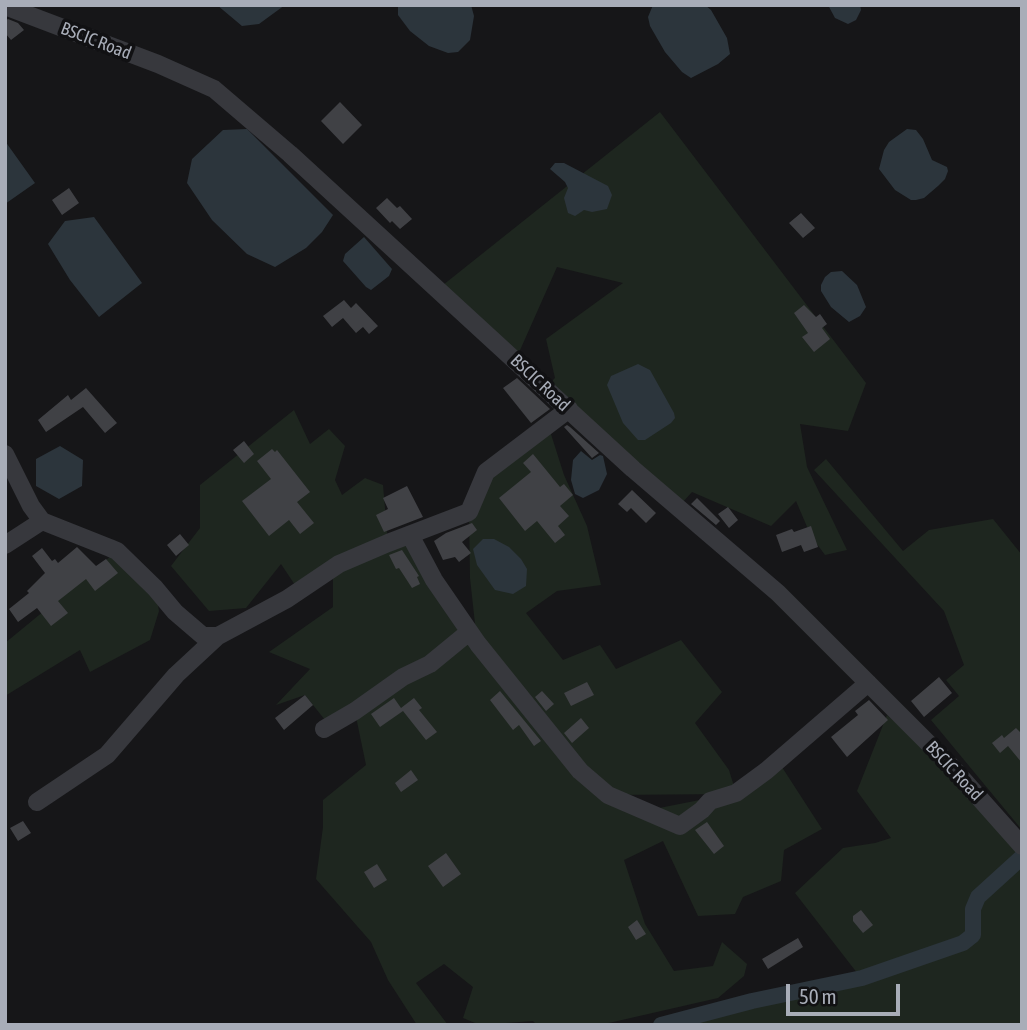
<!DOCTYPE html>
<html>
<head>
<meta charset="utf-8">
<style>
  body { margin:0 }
  #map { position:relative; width:1027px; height:1030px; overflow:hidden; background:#161618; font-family:"Asap Condensed",sans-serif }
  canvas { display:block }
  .frame { position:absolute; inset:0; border:7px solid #a8adb8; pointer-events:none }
  .scale { position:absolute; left:786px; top:984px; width:114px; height:32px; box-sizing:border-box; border:4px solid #a8adb8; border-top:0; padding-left:9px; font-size:21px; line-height:24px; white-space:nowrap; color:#a8adb8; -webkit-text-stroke:5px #111113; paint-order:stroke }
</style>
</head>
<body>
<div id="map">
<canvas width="1027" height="1030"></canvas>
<div class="frame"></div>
<div class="scale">50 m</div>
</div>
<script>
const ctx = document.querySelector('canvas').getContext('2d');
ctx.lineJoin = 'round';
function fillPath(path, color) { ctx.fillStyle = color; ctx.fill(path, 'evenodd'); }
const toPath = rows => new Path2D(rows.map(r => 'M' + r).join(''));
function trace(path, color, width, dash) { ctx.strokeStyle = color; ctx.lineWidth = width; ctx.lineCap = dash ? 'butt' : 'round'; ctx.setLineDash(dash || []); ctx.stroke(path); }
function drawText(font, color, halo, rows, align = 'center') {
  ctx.font = font + ' "Asap Condensed",sans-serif'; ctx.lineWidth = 7; ctx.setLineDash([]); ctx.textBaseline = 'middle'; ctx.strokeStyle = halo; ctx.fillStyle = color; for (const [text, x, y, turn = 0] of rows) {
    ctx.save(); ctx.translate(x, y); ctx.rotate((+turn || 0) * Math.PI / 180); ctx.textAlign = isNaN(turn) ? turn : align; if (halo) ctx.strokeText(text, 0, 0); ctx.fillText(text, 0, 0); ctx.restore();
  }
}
fillPath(toPath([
  [660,112,866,383,848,431,800,424,807,467,847,550,825,555,811,536,796,501,771,526,692,492,682,503,548,385,555,378,546,339,623,283,557,267,517,357,443,285],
  [294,410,310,444,329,429,345,446,335,480,342,495,365,478,383,485,388,543,410,535,477,642,470,578,469,512,486,472,550,431,564,475,587,526,601,585,557,591,526,613,563,660,600,645,616,669,681,640,722,692,695,723,729,770,736,793,780,764,822,829,784,850,781,881,743,897,735,914,698,916,663,841,624,860,645,924,674,971,713,966,722,942,747,964,744,976,718,998,600,1025,537,1025,533,1021,480,1025,463,1018,473,987,444,964,416,983,448,1025,417,1025,388,980,371,942,316,879,323,827,323,800,366,765,355,712,325,720,305,695,276,705,310,669,269,652,333,607,333,579,336,571,299,591,281,564,246,608,209,611,171,566,200,528,200,485],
  [730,794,644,811,610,795],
  [826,459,903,551,929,530,993,519,1022,555,1022,830,931,720,959,696,946,680,964,665,944,611,814,470],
  [117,551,155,588,159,611,150,640,90,672,80,650,5,696,5,643],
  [887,715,946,767,1022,851,1022,1025,661,1025,752,1001,861,978,795,893,843,848,875,843,891,838,857,791]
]), '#1e261f');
fillPath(toPath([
  [217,5,285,5,259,24,242,26],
  [398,5,471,5,474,16,470,40,458,52,448,53,429,46,410,31,398,15],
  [653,5,705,5,711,10,727,38,730,54,718,64,691,78,682,72,665,52,650,26,648,17],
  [828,5,860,5,861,10,856,20,848,24,835,18],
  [247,129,333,215,322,232,306,248,275,267,247,254,212,220,187,183,192,159,223,130],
  [907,129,916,130,923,139,932,160,947,167,948,171,945,179,938,186,924,198,916,200,911,200,895,190,879,169,884,150,889,142],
  [5,141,35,183,5,204],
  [555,163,564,163,608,186,612,195,607,209,592,212,584,210,575,216,568,213,564,198,568,188,565,182,550,169],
  [94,217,142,283,99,317,70,280,48,244,65,221],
  [364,237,392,269,389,276,371,290,366,287,343,261,345,254],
  [842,271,857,285,866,307,860,316,849,322,831,307,821,291,821,285,825,277,831,272],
  [638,364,650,370,674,413,675,418,671,423,645,440,638,440,623,423,607,385,611,376],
  [60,446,83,460,82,486,59,499,36,486,36,459],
  [581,451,592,460,600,455,603,456,607,474,599,490,583,498,575,494,571,480,573,460],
  [483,539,494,539,509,547,521,559,527,569,526,586,513,594,495,590,477,565,473,549]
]), '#2c353c');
trace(toPath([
  [661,1025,752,1001,862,978,963,943,973,935,973,909,978,897,1022,857]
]), '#2c353c', 16);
fillPath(toPath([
  [8,19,18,23,24,30,11,40,5,33,5,21],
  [340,102,362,125,343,144,321,121],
  [69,188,79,203,62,215,52,200],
  [387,198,397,208,400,206,412,219,400,229,392,221,390,223,376,208],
  [801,213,815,228,803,238,789,223],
  [344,300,351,308,356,303,378,326,369,334,363,327,356,333,343,318,332,327,323,316],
  [804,305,816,317,820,314,827,324,822,328,830,339,814,352,802,337,808,333,794,313],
  [517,378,550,409,531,423,503,388],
  [86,388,117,423,105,433,83,407,46,432,38,420,68,395,71,400],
  [567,425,570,427,599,453,592,458,564,427],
  [244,441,254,454,244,463,233,450],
  [272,449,275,452,277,450,310,492,297,502,314,523,300,534,289,520,269,536,242,501,271,479,257,461],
  [533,454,560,487,564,484,573,495,560,506,569,516,558,526,565,535,555,543,537,521,525,531,499,498,531,472,523,463],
  [407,486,423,517,384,532,376,515,388,509,383,498],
  [632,490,656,513,646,523,631,508,627,512,618,504],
  [697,498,720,521,716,525,691,504],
  [728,507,738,520,729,528,718,514],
  [472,523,477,530,462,542,471,553,459,562,455,557,443,560,434,541,446,533],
  [811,526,818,547,804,552,801,545,782,552,776,535,792,529,794,532],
  [180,534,189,545,176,556,167,545],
  [77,547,96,566,106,559,118,573,95,591,86,579,58,601,68,613,51,626,37,608,18,622,9,609,29,593,27,591,45,573,32,556,42,548,52,561,55,559,58,563],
  [402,550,419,576,417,577,420,584,412,588,399,568,396,569,389,555],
  [939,677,952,693,924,717,911,701],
  [587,682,594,695,571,706,564,693],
  [500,691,541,741,534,746,519,725,513,730,490,700],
  [542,691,554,704,546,711,535,697],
  [305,695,313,705,284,730,275,718],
  [394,698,401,708,414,698,422,708,419,710,437,732,426,740,403,711,380,727,371,714],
  [869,700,888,720,847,757,831,737,858,715,855,711],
  [581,718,589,728,572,743,564,733],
  [1016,728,1022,734,1022,763,1008,746,1000,753,992,743,1002,735,1004,738],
  [411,770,418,780,401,792,395,783],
  [23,821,31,833,18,841,10,828],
  [707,822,724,846,714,854,695,830],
  [446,853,461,874,443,887,428,866],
  [377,864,387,880,374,888,364,872],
  [861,910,873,925,863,933,853,921,853,916],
  [637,920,646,934,636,940,628,927],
  [798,938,803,947,768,969,762,959]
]), '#404145');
trace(toPath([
  [5,6,158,64,214,89,290,154,633,469,778,593,950,765,1022,846],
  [5,454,31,506,42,521],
  [410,535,434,580,478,644,580,771,608,795,680,826,702,810,710,801,736,793,766,771,868,683],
  [5,545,42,521,110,548,117,551,155,588,175,612,203,636,218,636,287,599,339,564,388,543,469,512,486,472,569,409],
  [324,729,355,711,403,677,430,664,469,632],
  [37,802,107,755,176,675,218,636]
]), '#37383d', 18);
drawText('18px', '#a8adb8', '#111113', [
  ["BSCIC Road",96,41,21],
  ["BSCIC Road",540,383,43],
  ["BSCIC Road",954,771,47]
]);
</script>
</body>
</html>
